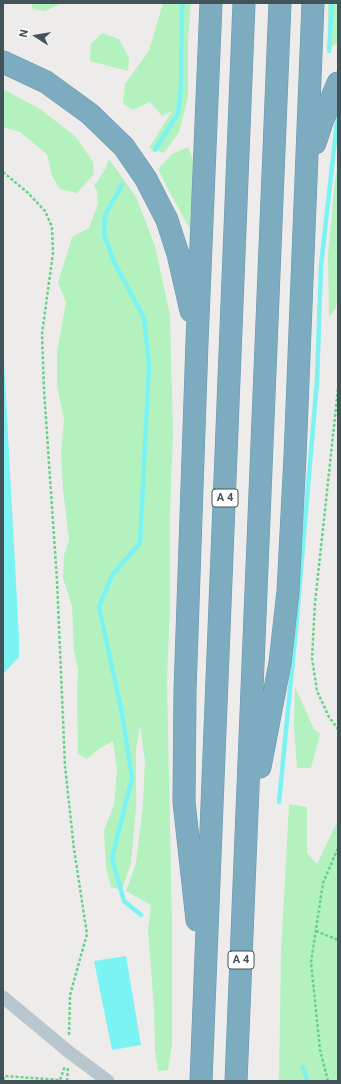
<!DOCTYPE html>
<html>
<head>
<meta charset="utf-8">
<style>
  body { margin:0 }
  #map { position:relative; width:341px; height:1084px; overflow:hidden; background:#eeebeb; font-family:Roboto,sans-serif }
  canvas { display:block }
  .frame { position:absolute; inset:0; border:4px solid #42545a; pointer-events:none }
  .north { position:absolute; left:16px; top:16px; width:40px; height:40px; -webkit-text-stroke:3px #fff; paint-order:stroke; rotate:282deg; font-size:11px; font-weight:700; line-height:16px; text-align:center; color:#42545a }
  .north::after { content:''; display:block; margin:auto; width:14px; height:18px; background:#42545a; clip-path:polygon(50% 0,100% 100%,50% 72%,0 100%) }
</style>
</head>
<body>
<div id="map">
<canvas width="341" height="1084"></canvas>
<div class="frame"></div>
<div class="north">N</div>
</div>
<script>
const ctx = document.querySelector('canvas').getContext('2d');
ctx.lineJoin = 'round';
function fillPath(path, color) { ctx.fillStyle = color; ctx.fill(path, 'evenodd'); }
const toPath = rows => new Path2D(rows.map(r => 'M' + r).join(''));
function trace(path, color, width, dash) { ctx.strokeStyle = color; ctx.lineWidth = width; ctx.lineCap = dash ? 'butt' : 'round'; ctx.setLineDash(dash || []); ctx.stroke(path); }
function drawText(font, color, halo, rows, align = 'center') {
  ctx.font = font + ' Roboto,sans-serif'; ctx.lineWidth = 3; ctx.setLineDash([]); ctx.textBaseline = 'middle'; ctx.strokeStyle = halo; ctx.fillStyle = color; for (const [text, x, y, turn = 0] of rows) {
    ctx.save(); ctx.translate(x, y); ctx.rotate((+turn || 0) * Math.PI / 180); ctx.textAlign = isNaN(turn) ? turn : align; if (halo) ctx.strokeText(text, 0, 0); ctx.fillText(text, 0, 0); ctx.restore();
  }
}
fillPath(toPath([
  [31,3,62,3,45,11,33,9],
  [163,3,191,3,188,40,188,97,179,132,164,153,149,148,172,111,162,116,150,102,133,110,123,104,125,84,149,51],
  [328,3,338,3,338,43,328,48],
  [102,33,119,39,129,58,128,71,90,61,91,44],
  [3,89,40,109,76,137,93,162,94,174,77,193,60,189,52,176,47,154,20,132,3,127],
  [188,147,194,162,190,229,170,193,158,169,172,154],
  [109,159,136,197,155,246,170,315,173,434,170,514,170,605,167,680,172,921,172,1044,168,1070,158,1071,155,1049,154,1008,148,930,151,905,126,891,136,863,143,805,145,761,140,725,136,748,136,807,131,863,122,890,111,887,106,868,104,830,114,805,117,770,113,741,99,749,87,759,78,754,77,694,78,669,74,651,72,606,63,578,64,555,69,540,63,489,61,451,64,420,57,386,57,352,66,302,58,283,72,237,89,228,98,204,97,191,94,186,106,168],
  [338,165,338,290,336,308,329,317,328,256,335,179],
  [295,687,314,729,320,734,311,768,297,768,294,726],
  [289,804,307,807,307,853,317,864,338,820,338,1081,279,1081,281,952]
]), '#b3f2be');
fillPath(toPath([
  [3,343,19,638,19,657,3,674],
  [126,956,141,1045,112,1050,94,961]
]), '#7cf3f3');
trace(toPath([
  [329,51,332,3],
  [155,150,178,113,181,88,182,3],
  [122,185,105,215,104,235,114,262,144,318,149,365,140,543,112,575,99,607,122,713,132,778,112,858,124,901,141,915],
  [279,802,296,628,317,381,321,266,338,113],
  [303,1067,307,1081]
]), '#7cf3f3', 4.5);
const motorway = toPath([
  [3,62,46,82,90,114,124,147,146,179,167,220,178,254,191,311],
  [315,143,323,119,338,83],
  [260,767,280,663,288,591,295,457,313,3],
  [197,920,184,802,185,691,197,342,211,3],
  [201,1081,244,3],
  [236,1081,280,3]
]);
trace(motorway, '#6996ac', 23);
trace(toPath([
  [3,172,28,193,45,211,52,227,53,253,42,334,44,390,57,580,65,766,74,849,87,934,70,995,69,1035],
  [338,389,315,603,312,658,317,691,329,717,338,729],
  [316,931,338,940],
  [3,1080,5,1076,60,1080,65,1066],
  [67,1081,68,1068],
  [328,1081,320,1050,311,962,323,883,338,848]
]), '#68d388', 2.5, [3, 2]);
trace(toPath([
  [3,997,69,1052,108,1081]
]), '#b7c7cd', 13);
trace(motorway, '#7dacc0', 22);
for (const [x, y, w] of [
  [225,498,26],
  [241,960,26]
]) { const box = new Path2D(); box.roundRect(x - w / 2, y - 9, w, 18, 3); ctx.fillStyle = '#fff'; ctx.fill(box); trace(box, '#42545a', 1); }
drawText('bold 11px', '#42545a', null, [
  ["A 4",225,498],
  ["A 4",241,960]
]);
</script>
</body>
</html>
